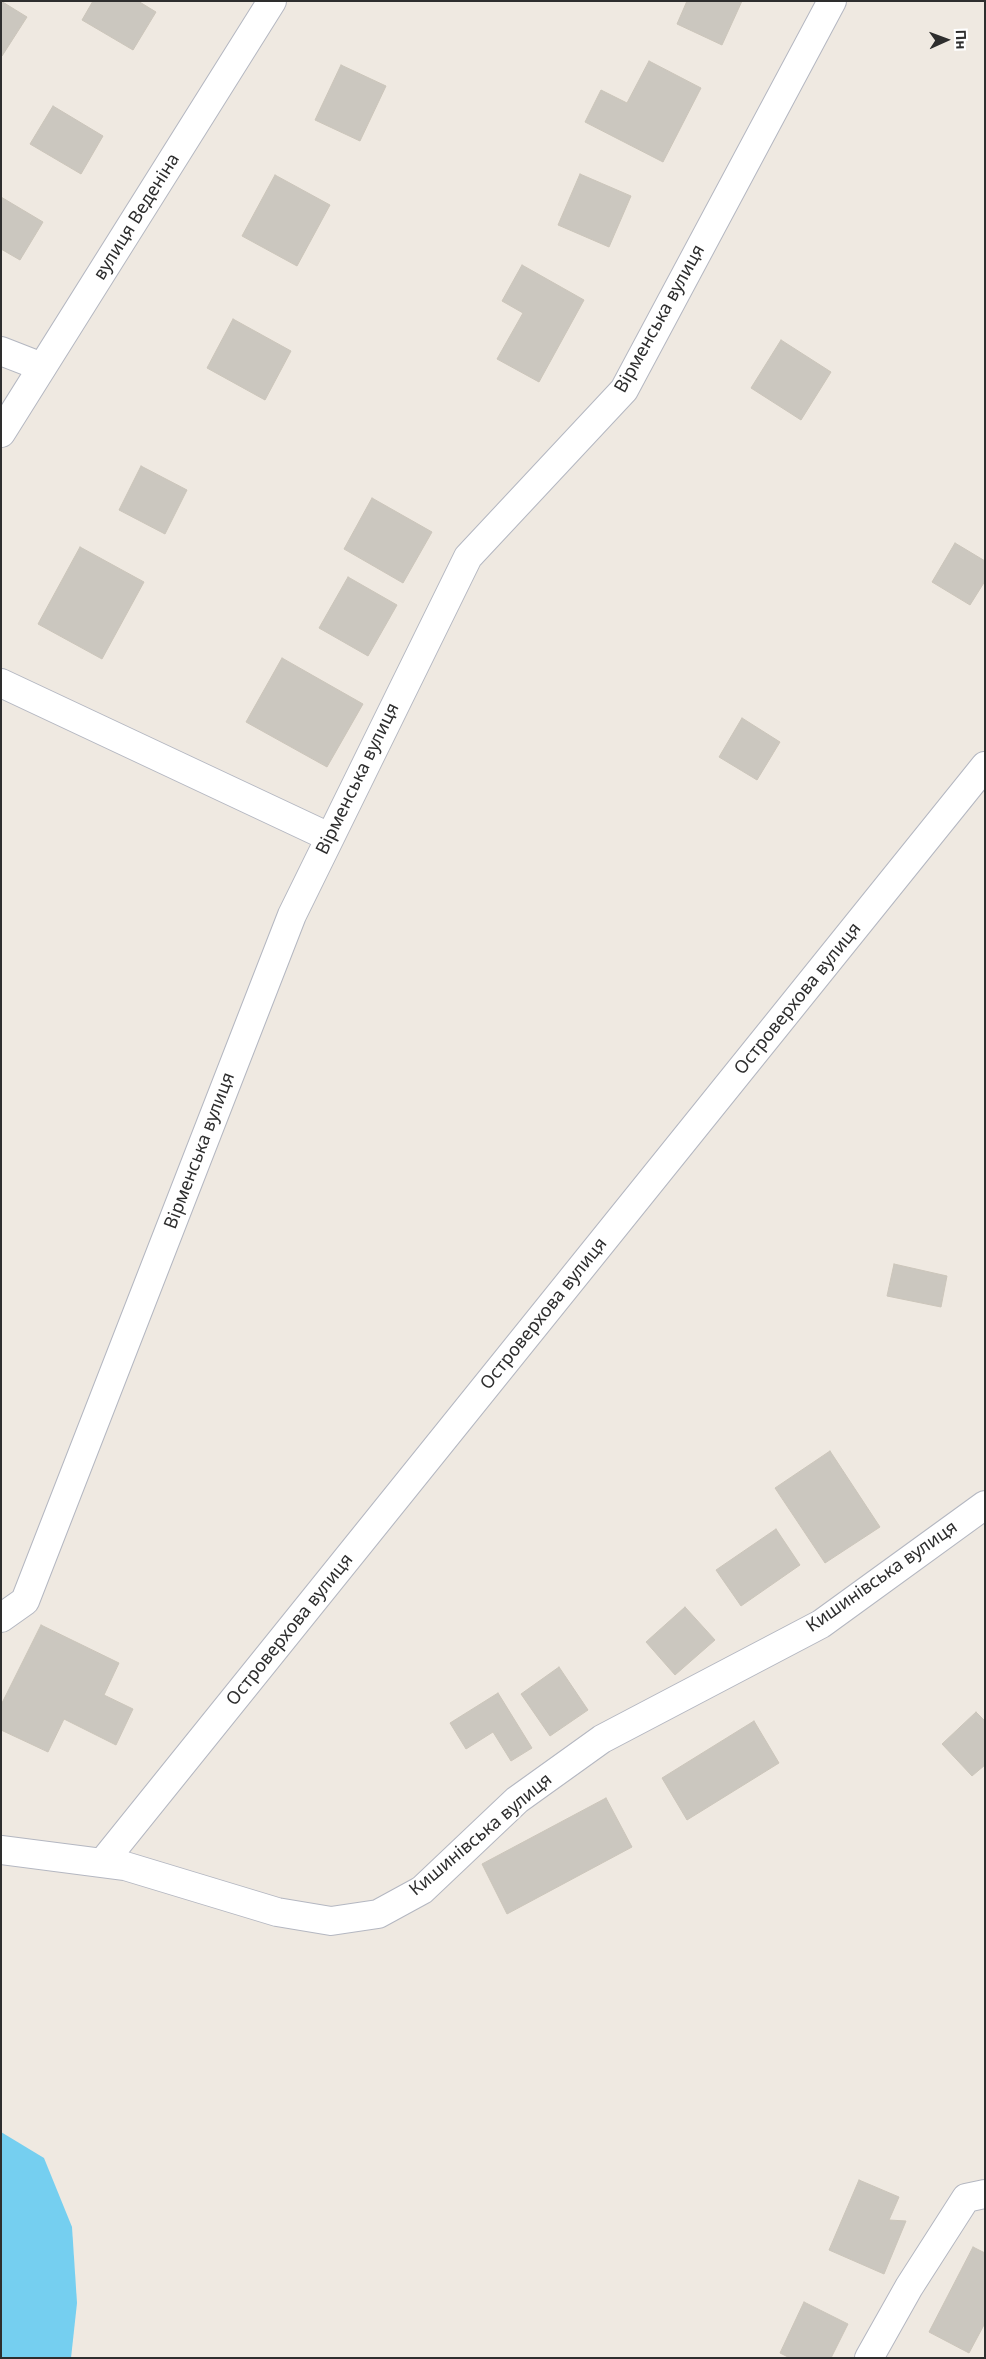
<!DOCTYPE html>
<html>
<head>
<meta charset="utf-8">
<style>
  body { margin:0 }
  #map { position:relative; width:986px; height:2359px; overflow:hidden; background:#efe9e1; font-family:"Noto Sans",sans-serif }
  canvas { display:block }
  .frame { position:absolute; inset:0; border:2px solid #2e2e2e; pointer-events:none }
  .north { position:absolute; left:921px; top:15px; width:50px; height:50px; -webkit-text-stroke:4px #fff; paint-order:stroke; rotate:88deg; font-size:14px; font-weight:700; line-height:20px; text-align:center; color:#2e2e2e }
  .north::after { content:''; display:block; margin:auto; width:18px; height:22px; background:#2e2e2e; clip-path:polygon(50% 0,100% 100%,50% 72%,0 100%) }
</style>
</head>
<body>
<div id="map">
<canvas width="986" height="2359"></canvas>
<div class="frame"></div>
<div class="north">Пн</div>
</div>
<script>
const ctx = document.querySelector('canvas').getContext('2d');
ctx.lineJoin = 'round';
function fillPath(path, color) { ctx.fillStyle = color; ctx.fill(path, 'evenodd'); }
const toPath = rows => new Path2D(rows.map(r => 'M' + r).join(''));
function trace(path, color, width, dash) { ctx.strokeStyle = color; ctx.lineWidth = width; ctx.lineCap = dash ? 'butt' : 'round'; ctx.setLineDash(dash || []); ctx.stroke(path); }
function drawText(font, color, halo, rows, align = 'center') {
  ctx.font = font + ' "Noto Sans",sans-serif'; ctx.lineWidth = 4; ctx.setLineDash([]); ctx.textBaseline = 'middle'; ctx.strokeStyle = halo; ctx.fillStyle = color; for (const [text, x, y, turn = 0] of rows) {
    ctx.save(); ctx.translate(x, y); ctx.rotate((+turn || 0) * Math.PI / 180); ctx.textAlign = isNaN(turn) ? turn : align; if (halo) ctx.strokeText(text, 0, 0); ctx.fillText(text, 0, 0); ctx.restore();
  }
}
fillPath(toPath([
  [1,2132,44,2158,72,2227,77,2303,71,2358,1,2358]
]), '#75cff0');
const building = toPath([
  [1,1,27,17,2,56,1,56,1,1],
  [93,1,138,1,156,12,133,50,82,20,93,1],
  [687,1,742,1,722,45,677,24,687,1],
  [649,61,701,88,663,162,585,122,601,90,627,103,649,61],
  [341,65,386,86,360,141,315,120,341,65],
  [53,106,103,136,81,174,30,144,53,106],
  [580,174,631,196,609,247,558,225,580,174],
  [275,175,330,205,297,266,242,236,275,175],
  [1,197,43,222,20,260,1,249,1,197],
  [522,265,584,300,539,382,497,359,523,313,502,301,522,265],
  [233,319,291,351,265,400,207,368,233,319],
  [781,340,831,372,801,420,751,388,781,340],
  [141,466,187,490,165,534,119,510,141,466],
  [372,498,432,532,403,583,344,549,372,498],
  [955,543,985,561,985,581,970,605,932,582,955,543],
  [80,547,144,582,102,659,38,624,80,547],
  [348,577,397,605,368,656,319,628,348,577],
  [282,658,363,704,327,767,246,722,282,658],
  [742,718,780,742,757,780,719,757,742,718],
  [894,1264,947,1276,941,1307,887,1296,894,1264],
  [830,1451,880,1527,825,1563,775,1488,830,1451],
  [776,1529,800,1565,741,1606,716,1570,776,1529],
  [685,1607,715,1640,675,1675,646,1642,685,1607],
  [41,1625,119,1663,104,1695,133,1709,116,1745,64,1719,48,1752,1,1730,1,1705,41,1625],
  [559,1667,588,1710,550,1736,521,1694,559,1667],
  [498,1693,532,1748,511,1761,493,1732,466,1749,450,1723,498,1693],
  [976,1712,985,1721,985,1765,972,1776,942,1744,976,1712],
  [754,1721,779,1763,687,1820,662,1778,754,1721],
  [606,1798,632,1847,507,1914,482,1864,606,1798],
  [859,2180,899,2197,889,2220,906,2221,884,2274,829,2250,859,2180],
  [973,2247,985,2253,985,2323,969,2353,929,2332,973,2247],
  [804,2302,848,2324,831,2358,790,2358,780,2353,804,2302]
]);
fillPath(building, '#cbc7bf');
trace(building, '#cbc5ba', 1);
const minor = toPath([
  [1,351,42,367],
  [1,683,329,837],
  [1,1618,25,1601,292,915,468,557,624,390,832,1],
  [1,1850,125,1866,277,1912,331,1921,378,1914,422,1890,517,1800,602,1739,821,1624,985,1505],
  [103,1862,985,766],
  [869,2358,909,2287,966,2198,985,2194]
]);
const tertiary = toPath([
  [1,433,272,1]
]);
trace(minor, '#b4b7c1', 30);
trace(tertiary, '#b4b7c1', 30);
trace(minor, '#fff', 28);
trace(tertiary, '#fff', 28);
drawText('18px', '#2e2e2e', '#fff', [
  ["вулиця Веденіна",137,217,-58],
  ["Вірменська вулиця",660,319,-61],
  ["Вірменська вулиця",358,779,-64],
  ["Островерхова вулиця",798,999,-51],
  ["Вірменська вулиця",200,1151,-69],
  ["Островерхова вулиця",544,1314,-51],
  ["Кишинівська вулиця",882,1577,-35],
  ["Островерхова вулиця",290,1630,-51],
  ["Кишинівська вулиця",481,1835,-40]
]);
</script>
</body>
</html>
